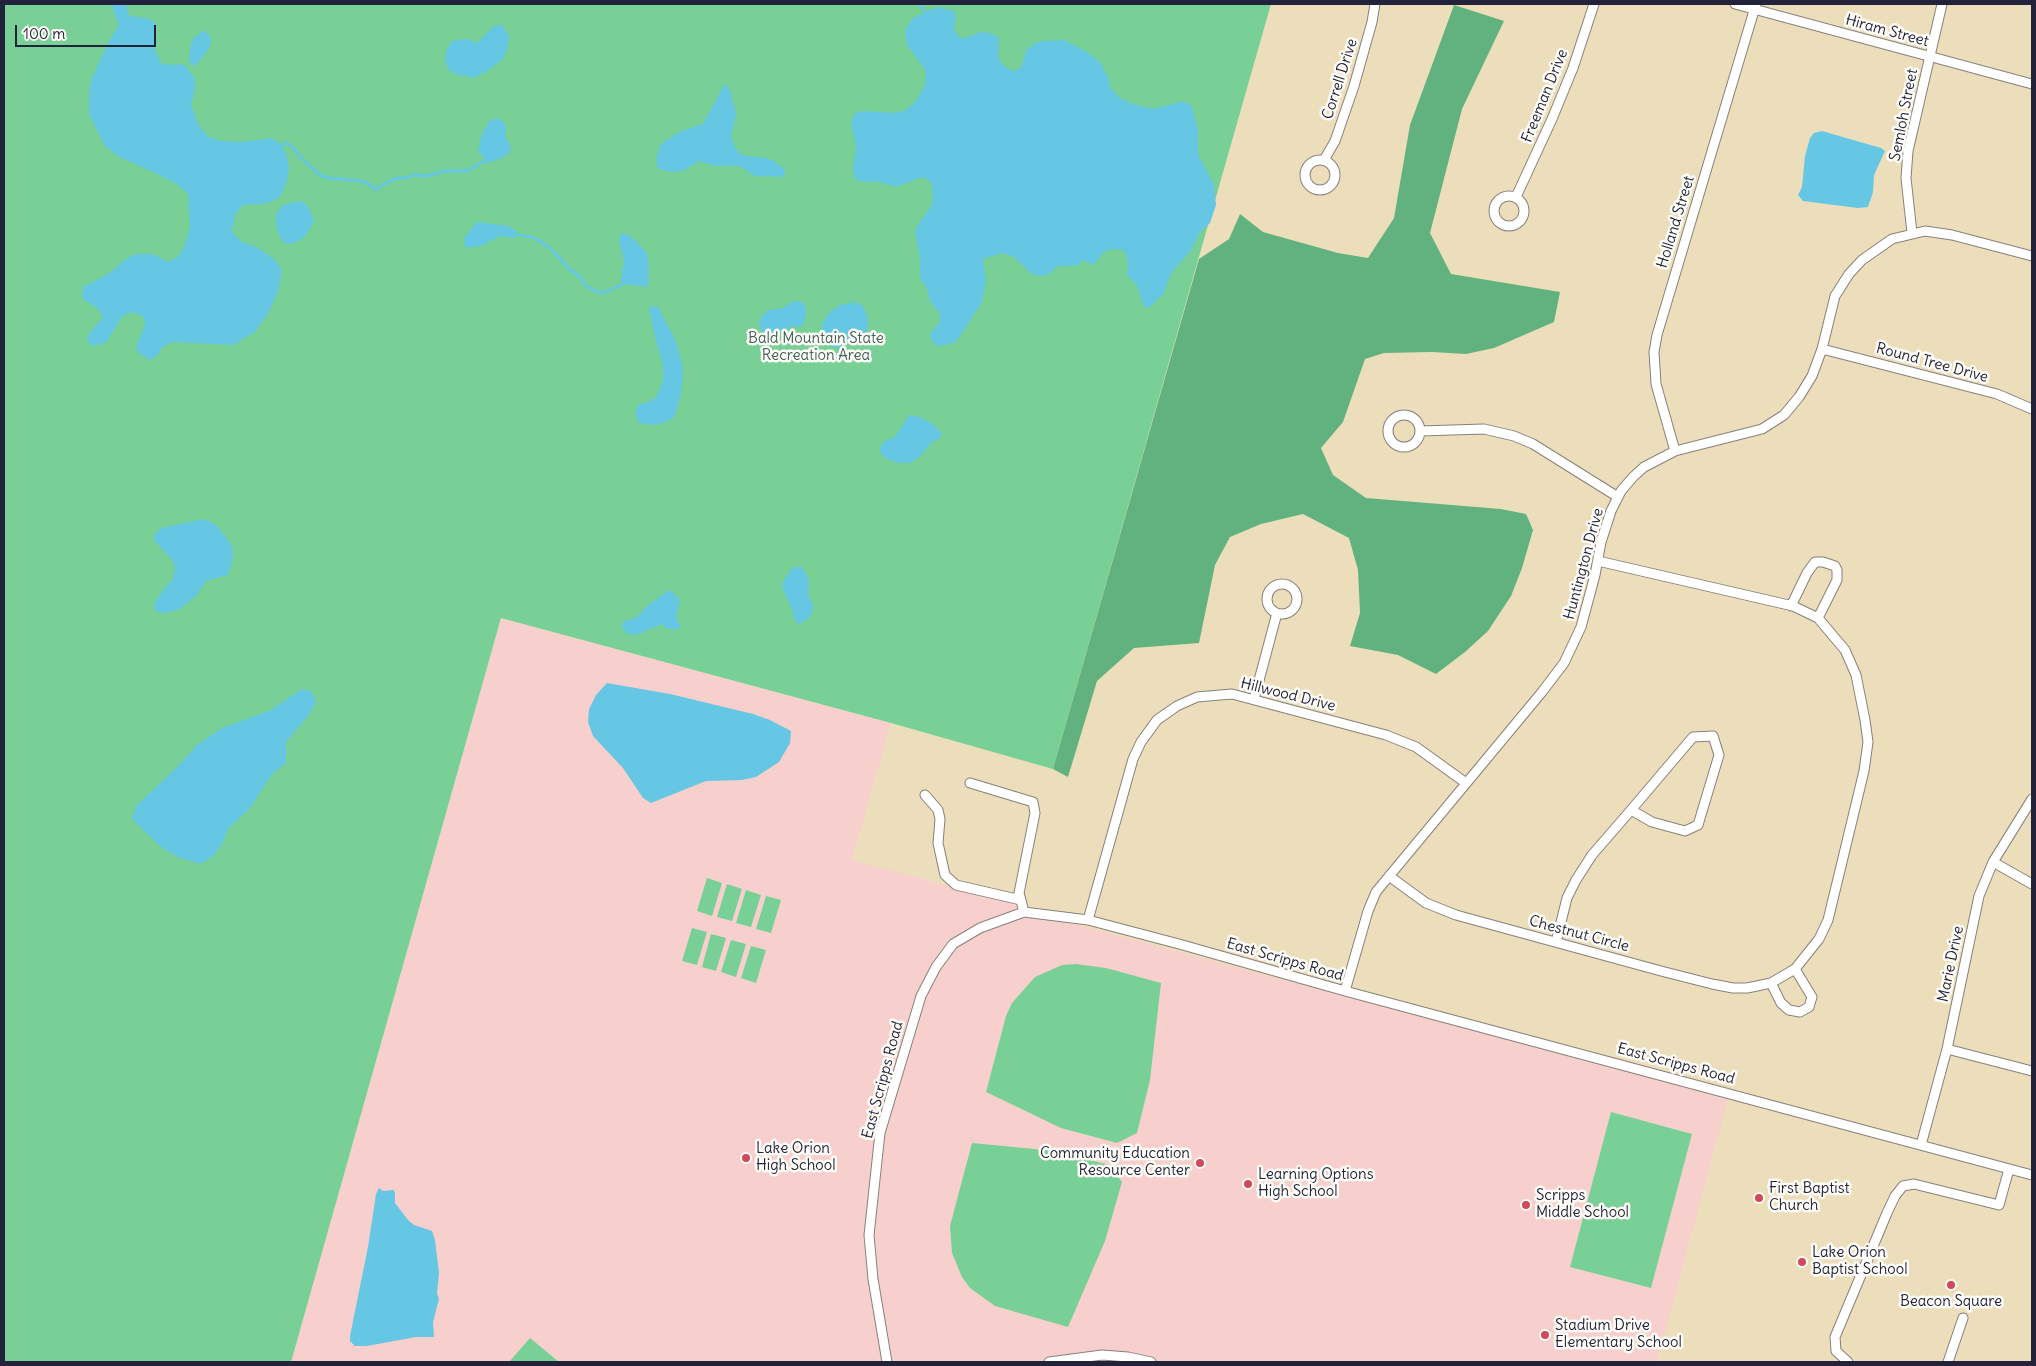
<!DOCTYPE html>
<html>
<head>
<meta charset="utf-8">
<style>
  body { margin:0 }
  #map { position:relative; width:2036px; height:1366px; overflow:hidden; background:#ecdebb; font-family:Delius,sans-serif }
  canvas { display:block }
  .frame { position:absolute; inset:0; border:5px solid #22223b; pointer-events:none }
  .scale { position:absolute; left:15px; top:25px; width:141px; height:22px; box-sizing:border-box; border:2px solid #22223b; border-top:0; padding-left:6px; font-size:15px; line-height:18px; white-space:nowrap; color:#22223b; -webkit-text-stroke:4px #fdfcf7; paint-order:stroke }
</style>
</head>
<body>
<div id="map">
<canvas width="2036" height="1366"></canvas>
<div class="frame"></div>
<div class="scale">100 m</div>
</div>
<script>
const ctx = document.querySelector('canvas').getContext('2d');
ctx.lineJoin = 'round';
function fillPath(path, color) { ctx.fillStyle = color; ctx.fill(path, 'evenodd'); }
const toPath = rows => new Path2D(rows.map(r => 'M' + r).join(''));
function trace(path, color, width, dash) { ctx.strokeStyle = color; ctx.lineWidth = width; ctx.lineCap = dash ? 'butt' : 'round'; ctx.setLineDash(dash || []); ctx.stroke(path); }
function drawText(font, color, halo, rows, align = 'center') {
  ctx.font = font + ' Delius,sans-serif'; ctx.lineWidth = 5; ctx.setLineDash([]); ctx.textBaseline = 'middle'; ctx.strokeStyle = halo; ctx.fillStyle = color; for (const [text, x, y, turn = 0] of rows) {
    ctx.save(); ctx.translate(x, y); ctx.rotate((+turn || 0) * Math.PI / 180); ctx.textAlign = isNaN(turn) ? turn : align; if (halo) ctx.strokeText(text, 0, 0); ctx.fillText(text, 0, 0); ctx.restore();
  }
}
fillPath(toPath([
  [501,618,891,723,852,860,1013,903,1052,918,1728,1099,1657,1362,291,1362]
]), '#f7d0cd');
fillPath(toPath([
  [4,4,1271,4,1053,769,891,723,501,618,291,1362,4,1362],
  [707,878,722,883,712,916,697,911],
  [727,884,742,889,732,921,717,917],
  [746,890,761,895,751,927,736,923],
  [766,896,781,900,771,933,756,929],
  [692,928,707,932,697,965,682,961],
  [711,934,726,938,716,971,702,967],
  [731,940,746,944,736,977,721,972],
  [751,946,766,950,756,983,741,978],
  [1076,964,1106,968,1161,983,1150,1080,1137,1133,1117,1143,1061,1128,986,1092,1006,1016,1012,1003,1035,977,1062,965],
  [1611,1112,1692,1134,1651,1288,1570,1267],
  [972,1143,1055,1151,1109,1165,1122,1182,1105,1241,1068,1327,995,1306,970,1288,962,1277,952,1253,950,1226],
  [530,1338,559,1362,509,1362]
]), '#78d096');
fillPath(toPath([
  [1454,5,1504,21,1462,109,1430,233,1451,274,1560,292,1554,322,1494,348,1466,354,1432,352,1384,353,1365,359,1343,422,1321,448,1333,475,1366,498,1501,509,1526,514,1533,530,1522,568,1511,596,1488,631,1465,652,1436,674,1398,655,1350,646,1360,613,1358,570,1349,538,1303,514,1261,524,1230,537,1215,565,1199,643,1134,648,1097,681,1068,777,1053,769,1199,259,1229,239,1240,214,1263,232,1338,253,1368,258,1394,218,1410,125]
]), '#62b27f');
fillPath(toPath([
  [111,4,126,4,129,16,147,18,156,23,155,50,161,63,171,65,180,64,186,66,195,79,195,89,191,105,199,126,208,137,222,141,241,142,272,138,281,145,287,156,289,167,287,181,280,197,265,204,243,205,235,215,232,232,242,242,260,249,275,260,282,270,278,292,269,312,255,332,233,345,172,342,162,347,158,355,151,360,137,352,137,343,145,326,144,317,134,312,123,315,106,343,91,346,87,339,91,331,103,318,98,309,82,298,83,287,108,274,126,259,136,254,152,254,168,262,178,257,185,245,190,227,188,194,178,185,160,175,119,157,104,145,89,114,89,92,92,78,109,41,119,25],
  [941,7,955,12,956,16,954,30,958,36,964,39,980,32,989,33,998,37,999,47,998,56,1001,63,1008,69,1016,71,1021,67,1026,51,1035,43,1042,41,1064,40,1087,52,1100,62,1108,77,1110,87,1120,98,1133,104,1153,109,1184,101,1192,107,1198,130,1198,154,1214,185,1216,205,1210,223,1200,232,1191,250,1172,272,1163,294,1150,307,1144,307,1137,285,1127,275,1128,264,1125,251,1122,250,1111,249,1103,253,1096,262,1092,265,1083,260,1077,266,1058,266,1049,274,1040,276,1032,274,1014,257,1002,253,983,259,986,281,982,302,956,342,940,346,935,345,931,338,930,334,940,322,940,314,930,301,927,289,920,278,920,260,915,230,931,206,933,197,932,184,927,179,922,177,896,187,879,182,862,182,855,179,853,168,856,146,851,123,855,113,864,111,895,113,906,110,916,101,925,85,926,71,907,45,905,31,912,19,932,9],
  [502,25,509,36,507,49,503,59,489,70,474,78,455,74,448,69,445,60,447,48,454,40,468,39,477,43,494,26],
  [204,30,211,38,210,47,197,64,193,66,190,64,189,58,191,43,195,37],
  [725,83,731,93,736,114,731,137,735,147,741,155,765,158,774,161,785,170,784,177,755,176,739,166,715,166,699,161,683,171,672,172,658,169,656,159,661,144,681,131,703,124],
  [499,118,506,125,506,139,511,145,510,152,502,158,488,163,478,151,480,141,484,130,490,120],
  [1822,131,1881,148,1885,151,1874,175,1873,192,1868,207,1858,208,1803,201,1798,195,1802,187,1805,156,1810,138,1814,133],
  [300,201,308,206,314,221,308,232,302,239,295,243,288,244,283,242,278,233,276,223,277,212,283,205],
  [476,222,508,226,514,229,518,235,514,238,500,236,481,246,468,248,465,246,464,239],
  [624,233,635,240,647,253,649,264,648,287,623,284,621,280,624,261,619,241,620,235],
  [793,301,802,302,806,307,806,316,803,325,797,327,791,326,785,331,774,335,764,333,759,327,760,319,768,310,783,308],
  [854,302,862,305,867,315,868,328,862,337,838,348,826,345,822,335,822,324,829,313,840,305],
  [651,306,658,307,676,341,683,369,681,394,675,416,669,421,654,425,639,423,635,414,638,405,651,401,657,396,663,380,663,365,656,341,649,309],
  [909,415,920,417,933,424,942,433,939,439,931,443,919,457,910,463,898,463,885,458,879,450,884,441,895,437],
  [203,519,215,524,229,541,233,549,233,558,228,575,206,581,197,595,178,610,164,613,156,612,154,604,163,590,173,579,175,569,173,561,154,540,155,533,162,528],
  [793,567,802,567,809,580,808,595,812,602,813,608,810,617,800,624,795,621,793,612,782,587,784,580],
  [669,590,676,595,680,602,676,617,681,627,674,630,665,628,663,624,636,635,627,634,622,627,622,622,637,617,647,606],
  [607,683,670,694,753,714,770,720,791,731,790,743,779,762,756,777,742,780,706,781,651,803,643,798,623,768,593,736,588,722,589,709,596,695],
  [302,689,311,691,316,702,308,716,286,742,286,763,272,774,250,808,228,829,222,844,213,856,201,864,180,858,161,847,132,819,136,806,179,765,197,745,220,729,271,710],
  [379,1188,383,1191,393,1190,395,1192,395,1203,408,1220,414,1225,432,1231,435,1240,439,1273,437,1293,439,1299,433,1322,434,1337,416,1337,367,1346,355,1346,350,1341,350,1336,368,1247,376,1194]
]), '#65c7e3');
trace(toPath([
  [919,4,925,12],
  [281,145,287,143,294,148,299,156,321,176,330,178,362,181,369,184,375,190,393,179,409,177,413,175,428,176,443,171,467,171,486,160],
  [518,235,533,237,546,245,557,255,568,268,579,276,586,286,598,292,606,292,623,284]
]), '#65c7e3', 3);
const minor = toPath([
  [1735,4,2032,84],
  [1324,160,1335,141,1354,86,1372,22,1375,4],
  '1305 175a15 15 0 1 1 30 0a15 15 0 1 1-30 0Z',
  '1494 211a15 15 0 1 1 30 0a15 15 0 1 1-30 0Z',
  [1516,197,1552,119,1573,68,1594,4],
  [1912,233,1906,178,1908,151,1942,4],
  [1822,349,1997,394,2032,409],
  '1388 431a16 16 0 1 1 32 0a16 16 0 1 1-32 0Z',
  [1420,431,1484,429,1514,436,1533,444,1618,497],
  [1675,451,1656,384,1654,352,1657,335,1756,4],
  '1267 599a15 15 0 1 1 30 0a15 15 0 1 1-30 0Z',
  [1791,606,1807,573,1815,562,1823,562,1835,566,1837,570,1837,580,1818,618],
  [1254,699,1277,613],
  [970,783,1033,802,1035,813,1019,893,1024,912],
  [925,795,938,810,940,819,938,843,945,875,956,885,1021,900],
  [1993,862,2032,884],
  [1389,876,1426,903,1456,915,1661,971,1712,984,1733,988,1747,988,1771,983,1795,969,1819,939,1828,920,1864,771,1868,742,1865,720,1856,675,1845,650,1818,618,1793,606,1598,561],
  [1088,920,1133,759,1141,742,1157,720,1177,706,1197,697,1232,694,1386,735,1416,747,1466,783],
  [1556,942,1567,898,1576,880,1592,855,1631,810,1652,822,1685,831,1698,825,1719,755,1713,736,1693,737,1631,810],
  [1771,983,1781,1003,1789,1010,1800,1012,1809,1007,1812,997,1795,969],
  [1345,991,1368,911,1376,892,1542,692,1564,663,1581,627,1595,575,1601,542,1611,511,1621,491,1633,477,1644,467,1675,451,1762,429,1784,415,1799,397,1812,376,1822,349,1835,296,1849,274,1862,260,1892,239,1925,231,1952,235,2032,256],
  [1947,1049,2032,1071],
  [1921,1145,1947,1049,1979,896,1993,862,2032,799],
  [887,1362,873,1279,869,1235,880,1133,921,996,936,967,953,944,980,928,1024,912,1088,920,1179,944,1345,991,2032,1175],
  [1049,1362,1102,1355,1128,1357,1151,1362],
  [1848,1362,1836,1351,1835,1337,1887,1213,1895,1196,1903,1186,1914,1184,1926,1187,1999,1205,2009,1169],
  [1948,1362,1963,1318]
]);
trace(minor, '#87807b', 11);
trace(minor, '#fff', 9);
for (const [x, y, r, color] of [
  [746,1158,5,"#d1495b"],
  [1200,1163,5,"#d1495b"],
  [1248,1184,5,"#d1495b"],
  [1759,1198,5,"#d1495b"],
  [1526,1205,5,"#d1495b"],
  [1802,1262,5,"#d1495b"],
  [1951,1285,5,"#d1495b"],
  [1545,1335,5,"#d1495b"]
]) { const dot = new Path2D(); dot.arc(x, y, r, 0, 2 * Math.PI); ctx.fillStyle = color; ctx.fill(dot); trace(dot, '#fdfcf7', 2); }
drawText('15px', '#22223b', '#fdfcf7', [
  ["Hiram Street",1887,31,15],
  ["Correll Drive",1340,79,-72],
  ["Freeman Drive",1545,96,-68],
  ["Semloh Street",1904,115,-79],
  ["Holland Street",1676,222,-73],
  ["Round Tree Drive",1932,363,15],
  ["Huntington Drive",1584,564,-75],
  ["Hillwood Drive",1288,695,14],
  ["Chestnut Circle",1579,934,15],
  ["East Scripps Road",1285,960,16],
  ["Marie Drive",1951,964,-78],
  ["East Scripps Road",1676,1064,15],
  ["East Scripps Road",883,1080,-75]
]);
drawText('15px', '#405f5b', '#fdfcf7', [
  ["Bald Mountain State",816,339],
  ["Recreation Area",816,356]
]);
drawText('15px', '#22223b', '#fdfcf7', [
  ["Lake Orion",756,1149],
  ["High School",756,1166],
  ["Community Education",1190,1154,"right"],
  ["Resource Center",1190,1171,"right"],
  ["Learning Options",1258,1175],
  ["High School",1258,1192],
  ["First Baptist",1769,1189],
  ["Church",1769,1206],
  ["Scripps",1536,1196],
  ["Middle School",1536,1213],
  ["Lake Orion",1812,1253],
  ["Baptist School",1812,1270],
  ["Beacon Square",1951,1302,"center"],
  ["Stadium Drive",1555,1326],
  ["Elementary School",1555,1343]
], 'left');
</script>
</body>
</html>
